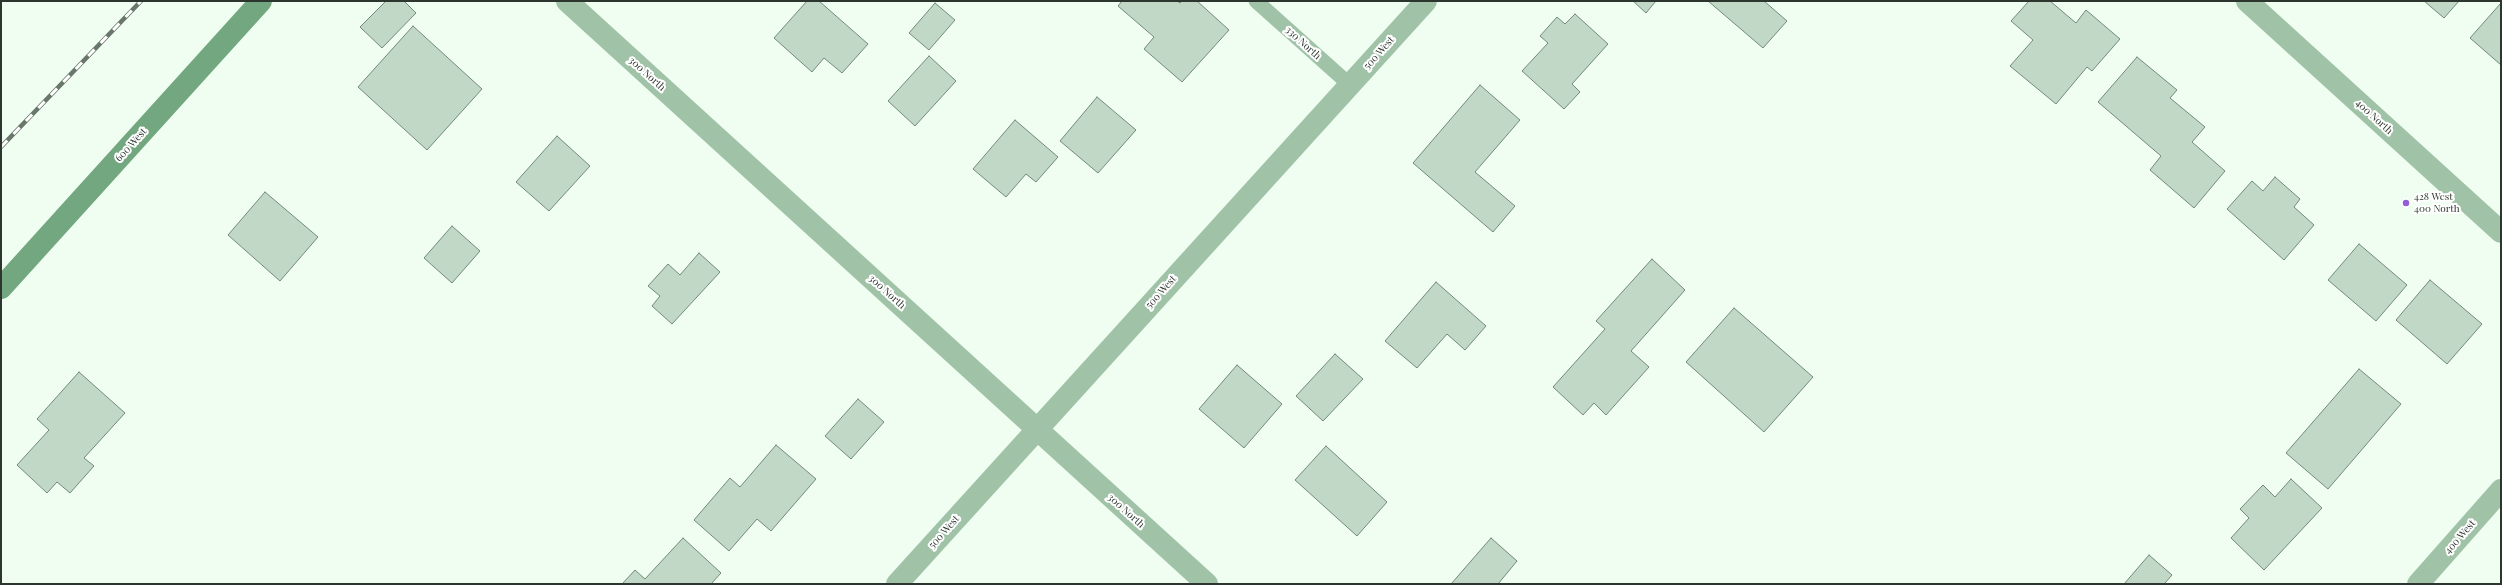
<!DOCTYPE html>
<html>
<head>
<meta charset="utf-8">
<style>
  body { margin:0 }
  #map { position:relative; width:2502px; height:585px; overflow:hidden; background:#f0fef2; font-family:"Playfair Display",serif }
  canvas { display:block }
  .frame { position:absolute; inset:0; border:2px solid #2c362e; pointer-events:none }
</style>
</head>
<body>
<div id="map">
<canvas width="2502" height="585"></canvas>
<div class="frame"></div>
</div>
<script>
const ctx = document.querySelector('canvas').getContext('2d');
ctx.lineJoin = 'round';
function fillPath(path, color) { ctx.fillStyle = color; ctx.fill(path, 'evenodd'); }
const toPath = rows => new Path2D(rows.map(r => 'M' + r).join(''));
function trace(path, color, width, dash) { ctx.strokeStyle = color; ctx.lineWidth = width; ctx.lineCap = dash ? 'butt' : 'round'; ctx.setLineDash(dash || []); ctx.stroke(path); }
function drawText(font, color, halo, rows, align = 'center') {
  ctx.font = font + ' "Playfair Display",serif'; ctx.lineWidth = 4; ctx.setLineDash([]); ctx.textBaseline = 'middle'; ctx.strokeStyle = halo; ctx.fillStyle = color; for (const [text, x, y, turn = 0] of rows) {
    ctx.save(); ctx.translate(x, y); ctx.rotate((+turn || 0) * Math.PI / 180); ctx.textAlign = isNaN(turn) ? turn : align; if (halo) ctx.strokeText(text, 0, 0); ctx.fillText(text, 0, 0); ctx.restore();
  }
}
const building = toPath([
  [386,1,404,1,416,13,382,48,360,27,386,1],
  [807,1,819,1,868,44,842,73,824,58,812,72,774,38,807,1],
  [1122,1,1177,1,1180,3,1182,1,1197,1,1229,30,1182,82,1144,49,1154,37,1118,6,1122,1],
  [1633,1,1656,1,1646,13,1633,1],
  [1708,1,1764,1,1787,21,1763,48,1708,1],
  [2029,1,2050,1,2076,23,2086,10,2120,39,2092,71,2087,67,2056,104,2010,66,2033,40,2011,21,2029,1],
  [2424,1,2459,1,2444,18,2424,1],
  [935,3,955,20,929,50,909,33,935,3],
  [2501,3,2501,65,2470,38,2501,3],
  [1575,14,1608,44,1572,84,1580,92,1564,109,1522,71,1548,43,1540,36,1557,17,1565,24,1575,14],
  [413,26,482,89,427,150,358,87,413,26],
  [929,56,956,81,915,126,888,101,929,56],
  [2137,57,2177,90,2170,98,2205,127,2192,142,2225,171,2194,208,2150,170,2161,156,2098,102,2137,57],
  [1480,85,1520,120,1475,172,1515,206,1493,232,1413,163,1480,85],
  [1097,97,1136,130,1098,173,1060,141,1097,97],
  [1015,120,1058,157,1036,182,1026,174,1006,197,973,169,1015,120],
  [557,136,590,166,549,211,516,182,557,136],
  [2275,177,2300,199,2294,207,2314,225,2284,260,2227,209,2252,181,2263,191,2275,177],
  [265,192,318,237,280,281,228,235,265,192],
  [452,226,480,251,452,283,424,258,452,226],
  [2359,244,2407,285,2376,321,2328,280,2359,244],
  [699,253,720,272,672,324,652,306,660,296,648,286,668,264,680,275,699,253],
  [1652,259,1685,290,1631,351,1649,367,1606,415,1594,403,1583,415,1553,387,1605,329,1596,321,1652,259],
  [2430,280,2482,324,2447,364,2396,320,2430,280],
  [1436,282,1486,326,1465,350,1447,334,1417,368,1385,341,1436,282],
  [1734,308,1813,377,1764,432,1686,362,1734,308],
  [1335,354,1363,379,1323,421,1296,396,1335,354],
  [1237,365,1282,404,1244,448,1199,409,1237,365],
  [2359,369,2401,404,2328,489,2286,453,2359,369],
  [79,372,125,413,84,458,94,466,70,493,57,482,47,493,17,465,49,430,37,419,79,372],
  [858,399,884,422,851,459,825,436,858,399],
  [776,445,816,479,771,531,757,519,729,551,694,520,730,478,740,487,776,445],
  [1326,446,1387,502,1357,536,1295,480,1326,446],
  [2291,479,2322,508,2264,570,2231,538,2249,518,2240,509,2263,485,2275,497,2291,479],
  [683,538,721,573,711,584,622,584,635,570,645,579,683,538],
  [1491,538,1517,561,1498,584,1451,584,1491,538],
  [2149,555,2172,575,2165,583,2167,584,2124,584,2149,555]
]);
fillPath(building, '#c0d8c5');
trace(building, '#738a78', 1);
trace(toPath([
  [1256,1,1350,85]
]), '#a0c3a8', 15);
trace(toPath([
  [567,1,1207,584],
  [2247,1,2501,232],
  [897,584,1426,1],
  [2418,584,2501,490]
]), '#a0c3a8', 22);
trace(toPath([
  [1,288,261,1]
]), '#73a77f', 22);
const rail = toPath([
  [1,147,141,1]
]);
trace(rail, '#6a766c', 4.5);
trace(rail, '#fff', 3, [9]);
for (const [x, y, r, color] of [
  [2406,203,4,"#925ed6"]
]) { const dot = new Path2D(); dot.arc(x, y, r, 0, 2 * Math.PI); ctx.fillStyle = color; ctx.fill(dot); trace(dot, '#fff', 1.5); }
drawText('10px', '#2c362e', '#fff', [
  ["330 North",1303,43,42],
  ["500 West",1379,53,-48],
  ["300 North",647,74,42],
  ["400 North",2374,117,42],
  ["600 West",131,145,-48],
  ["300 North",887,292,42],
  ["500 West",1161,292,-48],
  ["300 North",1126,511,42],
  ["500 West",944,532,-48],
  ["400 West",2460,537,-49]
]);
drawText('10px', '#2c362e', '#fff', [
  ["428 West",2414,197],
  ["400 North",2414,209]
], 'left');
</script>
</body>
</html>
